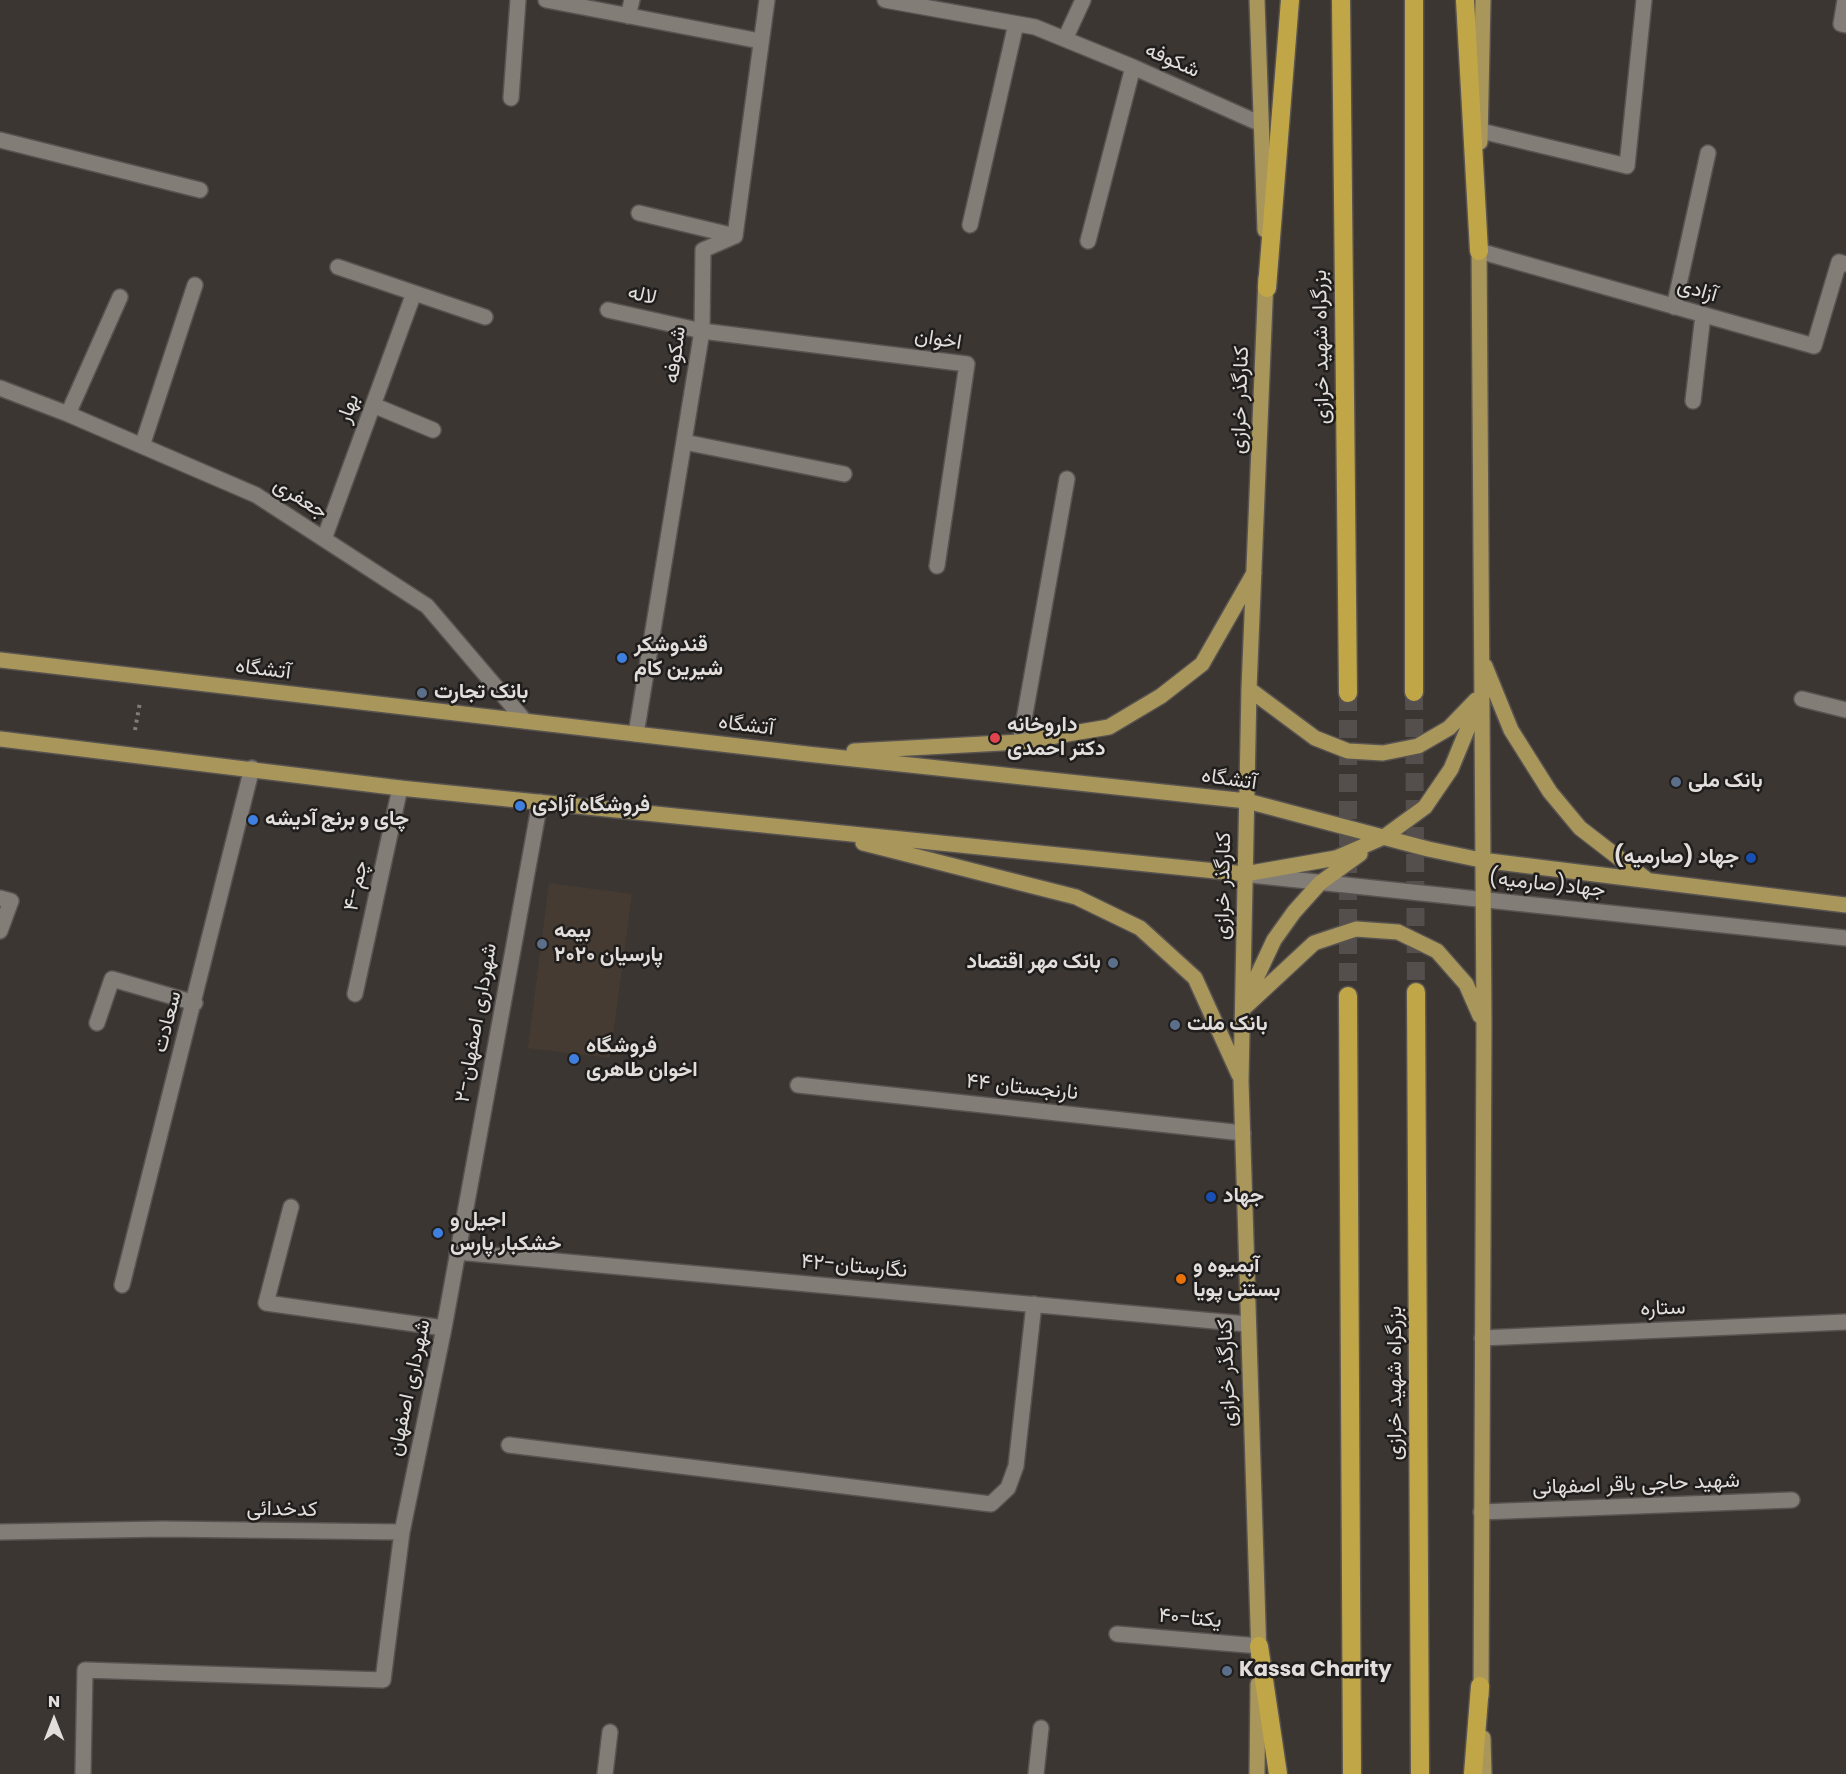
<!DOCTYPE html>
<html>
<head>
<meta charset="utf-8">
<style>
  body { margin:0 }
  #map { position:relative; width:1846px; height:1774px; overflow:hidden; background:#3b3632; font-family:Poppins,sans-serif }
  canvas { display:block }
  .north { position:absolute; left:24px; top:1690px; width:60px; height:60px; -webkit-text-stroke:4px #201e1c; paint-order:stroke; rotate:0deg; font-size:16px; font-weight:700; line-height:24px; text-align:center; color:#e2dedc }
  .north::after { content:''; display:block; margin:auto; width:21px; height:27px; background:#e2dedc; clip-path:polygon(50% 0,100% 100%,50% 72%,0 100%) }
</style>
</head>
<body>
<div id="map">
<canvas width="1846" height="1774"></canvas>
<div class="north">N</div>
</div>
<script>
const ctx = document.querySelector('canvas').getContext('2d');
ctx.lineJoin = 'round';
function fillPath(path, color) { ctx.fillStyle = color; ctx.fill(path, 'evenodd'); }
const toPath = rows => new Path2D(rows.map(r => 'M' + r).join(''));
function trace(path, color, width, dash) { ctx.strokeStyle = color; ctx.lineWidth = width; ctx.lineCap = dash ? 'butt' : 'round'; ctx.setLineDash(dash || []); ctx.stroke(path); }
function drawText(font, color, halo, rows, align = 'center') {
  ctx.font = font + ' Poppins,Vazirmatn,sans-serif'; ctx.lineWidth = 5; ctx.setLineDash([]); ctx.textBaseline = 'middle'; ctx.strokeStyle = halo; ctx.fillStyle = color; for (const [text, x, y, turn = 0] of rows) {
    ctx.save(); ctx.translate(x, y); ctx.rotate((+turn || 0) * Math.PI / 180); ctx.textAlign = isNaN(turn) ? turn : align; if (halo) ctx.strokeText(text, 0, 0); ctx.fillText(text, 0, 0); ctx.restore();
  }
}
fillPath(toPath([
  [549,883,632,894,610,1058,528,1048]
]), '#463b32');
trace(toPath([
  [1414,692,1416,992],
  [1348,693,1348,996]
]), '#544f4c', 18, [18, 9]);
const minor = toPath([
  [546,0,760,41],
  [885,0,1035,27,1133,67,1261,124],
  [1845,0,1841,24,1846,25],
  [628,16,632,0],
  [1065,39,1083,0],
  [511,98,518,0],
  [1481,131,1627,166,1644,0],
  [0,140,200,190],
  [639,213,735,236],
  [970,225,1016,24],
  [1088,241,1133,67],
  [1479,251,1814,346,1839,262,1846,264],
  [338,267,485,317],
  [1674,307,1708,153],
  [608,310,702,331,967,364,937,566],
  [0,388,68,414,256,495,427,606,525,721],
  [1693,401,1703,315],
  [373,405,433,430],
  [68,414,120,297],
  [684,442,844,474],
  [142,446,195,285],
  [324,539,414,293],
  [1802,699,1846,710],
  [636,734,702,331,703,250,735,236,767,0],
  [1020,742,1067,479],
  [1251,875,1846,938],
  [0,898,11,901,0,931],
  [355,994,400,788],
  [97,1023,112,979,195,1003],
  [798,1085,1243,1133],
  [291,1207,266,1303,444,1328],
  [457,1252,1247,1324],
  [122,1285,252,768],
  [1482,1338,1846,1322],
  [509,1445,991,1504,1008,1488,1016,1466,1034,1304],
  [1481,1512,1792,1500],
  [0,1532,163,1529,402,1532],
  [1117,1634,1259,1646],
  [83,1774,85,1670,383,1680,402,1532,444,1328,540,802],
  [605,1774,610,1732],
  [1036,1774,1041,1728]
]);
const major = toPath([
  [1257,0,1265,230],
  [1480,142,1483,0],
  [1479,241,1484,1024,1481,1696],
  [0,660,807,754,1247,801,1428,849,1481,860,1846,905],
  [1485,666,1511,730,1550,792,1580,828,1646,879],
  [1249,689,1315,738,1348,751,1383,753,1418,746,1449,728,1476,700],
  [0,739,400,788,1245,874,1336,858,1384,837,1425,807,1451,769,1479,701],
  [854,751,1020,742,1109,727,1161,696,1202,664,1254,573],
  [863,843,1076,897,1140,928,1195,978,1239,1075],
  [1246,1000,1274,940,1294,912,1320,883,1360,854],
  [1243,1009,1314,943,1356,929,1398,932,1437,951,1466,984,1480,1016],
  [1259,1657,1241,1081,1249,689,1266,278],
  [1483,1738,1484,1774],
  [1257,1774,1258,1684]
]);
const highway = toPath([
  [1341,0,1348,693],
  [1414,0,1414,692],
  [1465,0,1479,251],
  [1267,288,1290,0],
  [1416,992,1420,1774],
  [1348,996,1352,1774],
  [1259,1646,1278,1774],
  [1473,1774,1480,1686]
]);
trace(minor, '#585350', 18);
trace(major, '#585350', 18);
trace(highway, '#585350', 21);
trace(toPath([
  [135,730,140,702]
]), '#817c79', 4, [3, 4.5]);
trace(minor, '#837d78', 15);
trace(major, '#a8965b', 15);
trace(highway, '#c1a648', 18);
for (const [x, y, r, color] of [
  [622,658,6,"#3f7fe0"],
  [422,693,6,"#5c6f8a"],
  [995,738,6,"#e0444e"],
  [1676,782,6,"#5c6f8a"],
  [520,806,6,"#3f7fe0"],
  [253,820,6,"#3f7fe0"],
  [1751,858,6,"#1a4fb4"],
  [542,944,6,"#5c6f8a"],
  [1113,963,6,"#5c6f8a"],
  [1175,1025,6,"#5c6f8a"],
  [574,1059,6,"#3f7fe0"],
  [1211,1197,6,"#1a4fb4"],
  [438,1233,6,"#3f7fe0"],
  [1181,1279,6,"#e8710a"],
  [1227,1671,6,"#5c6f8a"]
]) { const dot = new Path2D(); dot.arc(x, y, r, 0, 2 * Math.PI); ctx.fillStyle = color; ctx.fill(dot); trace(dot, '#201e1c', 2); }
drawText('21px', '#e2dedc', '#201e1c', [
  ["شکوفه",1172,61,24],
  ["آزادی",1697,291,16],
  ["لاله",642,296,13],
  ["اخوان",938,340,9],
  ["بزرگراه شهید خرازی",1322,347,-91],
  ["شکوفه",676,355,-82],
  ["کنارگذر خرازی",1241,400,-88],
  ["بهار",349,409,-70],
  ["جعفری",300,499,32],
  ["آتشگاه",263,670,7],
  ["آتشگاه",746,726,7],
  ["آتشگاه",1229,780,8],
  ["جهاد(صارمیه)",1547,885,6],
  ["۴-چم",357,886,-78],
  ["کنارگذر خرازی",1224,886,-89],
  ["سعادت",168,1022,-76],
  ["۲-شهرداری اصفهان",477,1023,-80],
  ["۴۴ نارنجستان",1022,1088,6],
  ["۴۲-نگارستان",854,1267,5],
  ["ستاره",1663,1309,-2],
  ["کنارگذر خرازی",1228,1373,-92],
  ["بزرگراه شهید خرازی",1396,1383,-90],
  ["شهرداری اصفهان",410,1388,-78],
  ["شهید حاجی باقر اصفهانی",1636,1485,-2],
  ["کدخدائی",282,1510,1],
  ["۴۰-یکتا",1190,1619,5]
]);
drawText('bold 21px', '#e2dedc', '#201e1c', [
  ["قندوشکر",634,646],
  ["شیرین کام",634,670],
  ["بانک تجارت",434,693],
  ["داروخانه",1007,726],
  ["دکتر احمدی",1007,750],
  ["بانک ملی",1688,782],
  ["فروشگاه آزادی",532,806],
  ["چای و برنج آدیشه",265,820],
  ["جهاد (صارمیه)",1739,858,"right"],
  ["بیمه",554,932],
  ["پارسیان ۲۰۲۰",554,956],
  ["بانک مهر اقتصاد",1101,963,"right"],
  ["بانک ملت",1187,1025],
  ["فروشگاه",586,1047],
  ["اخوان طاهری",586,1071],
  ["جهاد",1223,1197],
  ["اجیل و",450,1221],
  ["خشکبار پارس",450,1245],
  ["آبمیوه و",1193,1267],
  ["بستنی پویا",1193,1291],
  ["Kassa Charity",1239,1671]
], 'left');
</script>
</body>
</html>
